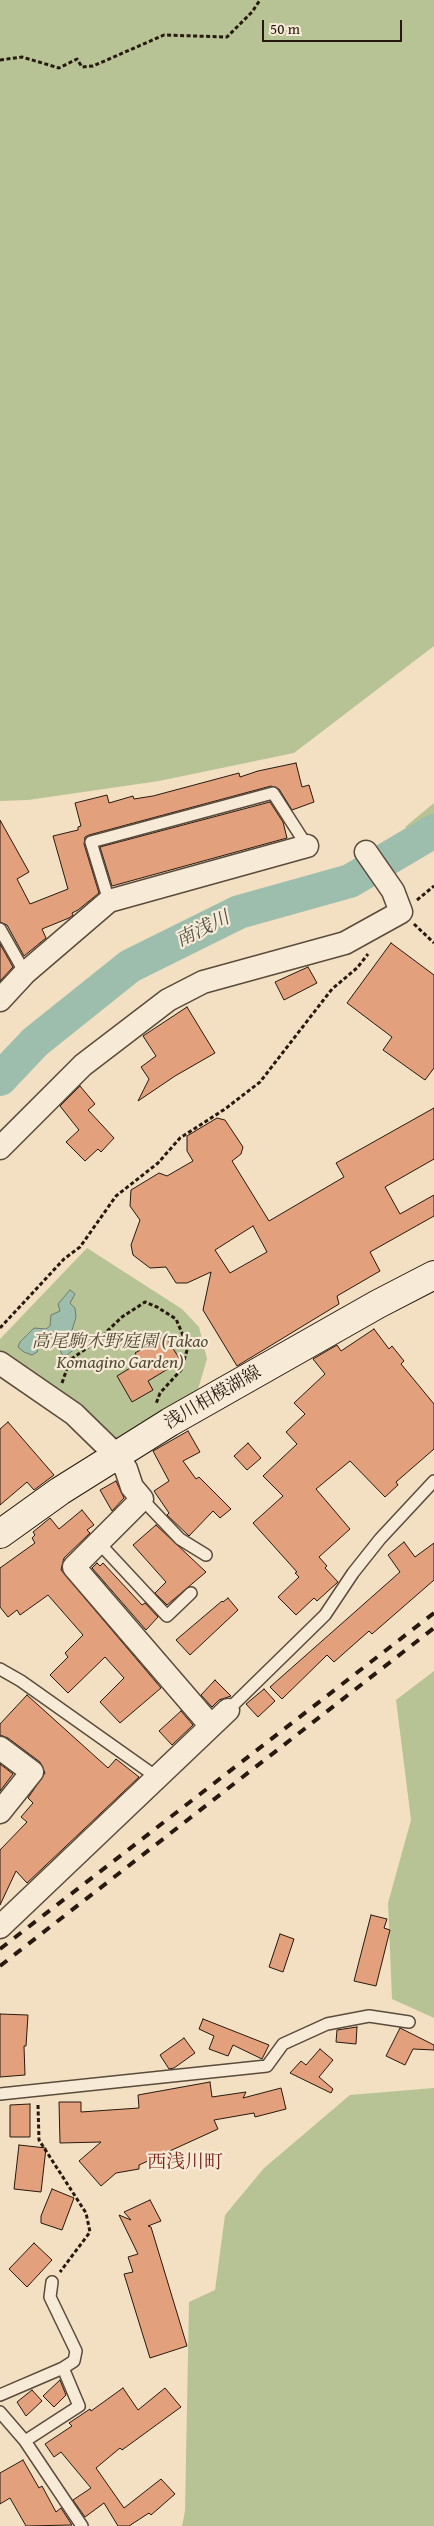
<!DOCTYPE html>
<html>
<head>
<meta charset="utf-8">
<style>
  body { margin:0 }
  #map { position:relative; width:434px; height:2526px; overflow:hidden; background:#f3e0c2; font-family:"Gentium Book Plus",serif }
  canvas { display:block }
  .scale { position:absolute; left:262px; top:20px; width:140px; height:22px; box-sizing:border-box; border:2px solid #27190f; border-top:0; padding-left:6px; font-size:15px; line-height:18px; white-space:nowrap; color:#27190f; -webkit-text-stroke:4px #f7ebd7; paint-order:stroke }
</style>
</head>
<body>
<div id="map">
<canvas width="434" height="2526"></canvas>
<div class="scale">50 m</div>
</div>
<script>
const ctx = document.querySelector('canvas').getContext('2d');
ctx.lineJoin = 'round';
function fillPath(path, color) { ctx.fillStyle = color; ctx.fill(path, 'evenodd'); }
const toPath = rows => new Path2D(rows.map(r => 'M' + r).join(''));
function trace(path, color, width, dash) { ctx.strokeStyle = color; ctx.lineWidth = width; ctx.lineCap = dash ? 'butt' : 'round'; ctx.setLineDash(dash || []); ctx.stroke(path); }
function drawText(font, color, halo, rows, align = 'center') {
  ctx.font = font + ' "Gentium Book Plus","Noto Serif JP",serif'; ctx.lineWidth = 4.5; ctx.setLineDash([]); ctx.textBaseline = 'middle'; ctx.strokeStyle = halo; ctx.fillStyle = color; for (const [text, x, y, turn = 0] of rows) {
    ctx.save(); ctx.translate(x, y); ctx.rotate((+turn || 0) * Math.PI / 180); ctx.textAlign = isNaN(turn) ? turn : align; if (halo) ctx.strokeText(text, 0, 0); ctx.fillText(text, 0, 0); ctx.restore();
  }
}
fillPath(toPath([
  [0,0,434,0,434,646,294,753,159,781,28,800,0,801],
  [434,803,434,839,405,827],
  [87,1248,182,1309,199,1327,207,1359,196,1396,114,1446,0,1353,0,1339],
  [434,1671,434,2018,392,1999,388,1903,411,1820,396,1700],
  [434,2088,434,2526,182,2526,185,2511,189,2302,215,2290,225,2215,264,2168,350,2095]
]), '#b8c395');
const water = toPath([
  [70,1290,75,1294,70,1303,75,1308,76,1317,72,1330,78,1343,76,1348,67,1355,62,1355,59,1346,62,1337,52,1332,41,1335,36,1340,39,1346,37,1352,32,1355,24,1352,18,1347,20,1342,34,1328,46,1329,50,1326,51,1315,60,1311,58,1304,70,1290]
]);
fillPath(water, '#9dbead');
trace(water, '#6e7c6e', 1);
trace(toPath([
  [0,1079,35,1042,130,966,239,912,350,881,434,831]
]), '#9dbead', 34);
const building = toPath([
  [296,763,302,787,309,785,314,802,292,810,279,789,271,786,89,835,85,837,84,844,99,893,78,910,72,913,73,915,69,918,42,929,46,938,24,956,7,925,0,922,0,820,29,872,17,879,30,904,68,889,53,836,78,830,78,827,81,826,75,803,107,795,109,803,133,796,134,799,153,796,239,773,240,777,258,771,296,763],
  [270,802,283,822,287,838,112,886,100,847,270,802],
  [391,943,434,975,434,1068,425,1080,383,1050,392,1037,347,1003,391,943],
  [0,944,13,967,0,981,0,944],
  [308,967,317,983,284,1000,275,982,308,967],
  [187,1007,215,1053,175,1076,138,1101,149,1079,141,1067,156,1056,143,1036,187,1007],
  [80,1086,95,1104,88,1110,114,1138,101,1152,98,1149,85,1161,66,1142,79,1130,60,1106,80,1086],
  [434,1108,434,1159,385,1187,400,1214,434,1195,434,1216,370,1252,380,1271,337,1296,339,1304,237,1366,203,1310,211,1272,187,1283,176,1283,166,1267,150,1268,133,1255,131,1245,140,1220,130,1206,131,1190,159,1173,167,1176,193,1161,187,1151,187,1136,217,1118,225,1120,243,1147,241,1154,232,1161,269,1221,344,1177,336,1163,434,1108],
  [253,1226,267,1252,230,1273,215,1250,253,1226],
  [374,1329,389,1349,392,1346,404,1361,401,1364,434,1404,434,1449,396,1482,398,1485,385,1497,350,1461,316,1489,350,1529,319,1557,327,1566,325,1568,338,1582,317,1601,314,1598,296,1615,278,1597,299,1577,295,1573,297,1572,253,1523,283,1496,263,1476,297,1444,286,1432,305,1414,294,1403,325,1374,313,1359,337,1345,341,1351,374,1329],
  [165,1336,181,1361,148,1381,153,1390,132,1402,117,1376,140,1362,135,1353,165,1336],
  [8,1422,54,1475,34,1490,27,1482,0,1505,0,1429,8,1422],
  [188,1431,200,1452,183,1461,196,1479,199,1477,231,1509,220,1518,213,1511,189,1536,167,1515,169,1513,154,1491,169,1481,153,1451,188,1431],
  [248,1443,261,1458,247,1470,234,1456,248,1443],
  [116,1481,124,1498,112,1511,100,1490,116,1481],
  [82,1510,94,1525,87,1530,90,1533,64,1558,61,1570,161,1688,120,1723,100,1702,124,1678,105,1657,68,1693,50,1675,68,1657,65,1653,83,1635,48,1595,20,1615,17,1610,8,1617,0,1607,0,1568,35,1543,32,1538,35,1535,33,1532,50,1518,59,1529,82,1510],
  [156,1525,206,1572,167,1605,155,1593,166,1582,133,1545,156,1525],
  [404,1542,415,1557,434,1543,434,1580,372,1634,369,1631,334,1662,327,1655,282,1699,270,1687,400,1572,388,1555,404,1542],
  [97,1563,100,1566,103,1563,142,1605,145,1603,158,1617,146,1630,92,1568,97,1563],
  [228,1598,238,1610,190,1655,176,1640,222,1601,223,1602,228,1598],
  [215,1680,231,1696,219,1700,212,1707,201,1695,215,1680],
  [264,1689,275,1701,258,1717,246,1704,264,1689],
  [27,1695,108,1768,116,1759,139,1777,27,1883,16,1871,0,1905,0,1850,27,1822,21,1817,33,1803,28,1798,45,1773,40,1762,8,1738,0,1735,0,1724,27,1695],
  [181,1711,193,1725,172,1745,159,1731,181,1711],
  [0,1764,13,1774,0,1791,0,1764],
  [371,1915,387,1919,384,1928,390,1930,376,1986,354,1981,371,1915],
  [280,1934,294,1939,283,1972,269,1967,280,1934],
  [0,2014,28,2015,26,2046,24,2046,25,2075,0,2077,0,2014],
  [203,2019,269,2045,262,2059,233,2045,228,2056,209,2049,214,2036,199,2029,203,2019],
  [357,2027,356,2044,336,2042,337,2030,357,2027],
  [400,2028,434,2045,434,2050,413,2049,405,2065,386,2056,400,2028],
  [184,2038,195,2053,174,2068,169,2069,160,2055,184,2038],
  [320,2049,333,2060,319,2077,333,2089,331,2093,290,2073,301,2061,306,2065,320,2049],
  [210,2082,212,2097,246,2092,243,2098,281,2088,286,2109,255,2117,254,2113,214,2120,218,2129,139,2165,139,2169,116,2173,101,2186,79,2161,101,2142,60,2143,59,2102,81,2102,81,2112,139,2108,138,2095,210,2082],
  [30,2104,30,2137,10,2137,10,2105,30,2104],
  [19,2145,46,2148,41,2192,14,2189,19,2145],
  [52,2189,74,2198,62,2230,41,2223,41,2216,52,2189],
  [150,2200,161,2221,148,2226,151,2227,187,2346,150,2358,124,2274,133,2272,128,2257,138,2254,119,2215,131,2220,124,2212,150,2200],
  [34,2243,52,2260,27,2287,9,2269,34,2243],
  [60,2380,66,2395,54,2407,43,2396,60,2380],
  [123,2388,138,2410,165,2388,181,2407,122,2450,120,2448,96,2468,124,2508,161,2479,175,2494,151,2515,149,2513,129,2526,118,2526,104,2503,85,2517,73,2500,91,2488,61,2452,54,2457,45,2444,72,2426,69,2423,90,2409,91,2411,123,2388],
  [32,2390,42,2401,26,2416,17,2402,32,2390],
  [23,2460,39,2488,42,2486,56,2512,61,2508,72,2525,26,2526,10,2498,0,2504,0,2473,23,2460]
]);
fillPath(building, '#e3a07c');
trace(building, '#27190f', 1);
const lane = toPath([
  [109,901,91,842,273,793,307,846],
  [0,929,25,973],
  [142,1499,180,1539,206,1555],
  [99,1543,167,1616,191,1593],
  [0,1669,21,1681,158,1778],
  [228,1710,325,1615,353,1573,380,1539,434,1481],
  [0,2094,267,2066,283,2044,327,2024,369,2016,409,2022],
  [0,2395,63,2368,74,2361,76,2351,50,2297,52,2282],
  [0,2412,25,2441,82,2526],
  [25,2441,79,2406,63,2368]
]);
const street = toPath([
  [0,1000,25,973,109,901,307,846],
  [0,1148,83,1065,168,1000,203,982,345,943,401,912,393,891,366,852],
  [0,1363,74,1414,116,1455,126,1469,132,1487,142,1499,74,1567,211,1726],
  [0,1748,32,1772,0,1812],
  [0,1927,228,1710]
]);
const secondary = toPath([
  [0,1534,60,1491,170,1422,378,1304,434,1275]
]);
trace(lane, '#5a4b3c', 14);
trace(street, '#5a4b3c', 25);
trace(secondary, '#27190f', 30);
trace(toPath([
  [0,60,22,57,59,68,77,59,82,67,93,66,164,35,227,37,252,12,260,0],
  [417,900,434,886],
  [414,924,434,943],
  [0,1328,64,1259,80,1247,116,1196,158,1163,180,1138,225,1109,260,1082,332,989,357,968,368,954],
  [62,1383,70,1360,98,1340,122,1317,145,1302,157,1307,176,1319,188,1347,181,1370,160,1393,156,1404],
  [38,2105,39,2140,86,2213,90,2232,60,2272]
]), '#27190f', 3, [4, 2.5]);
trace(lane, '#f7ebd7', 11);
trace(street, '#f7ebd7', 22);
trace(secondary, '#f7ebd7', 28);
trace(toPath([
  [0,1949,434,1613],
  [0,1966,434,1628]
]), '#27190f', 4, [9, 9]);
drawText('italic 18px', '#524c37', '#f7ebd7', [
  ["高尾駒木野庭園 (Takao",120,1342],
  ["Komagino Garden)",120,1363]
]);
drawText('18px', '#27190f', '#f7ebd7', [
  ["浅川相模湖線",213,1398,-30]
]);
drawText('italic 19px', '#505346', '#f7ebd7', [
  ["南浅川",203,930,-26]
]);
drawText('19px', '#7a1f14', '#f7ebd7', [
  ["西浅川町",185,2163]
]);
</script>
</body>
</html>
